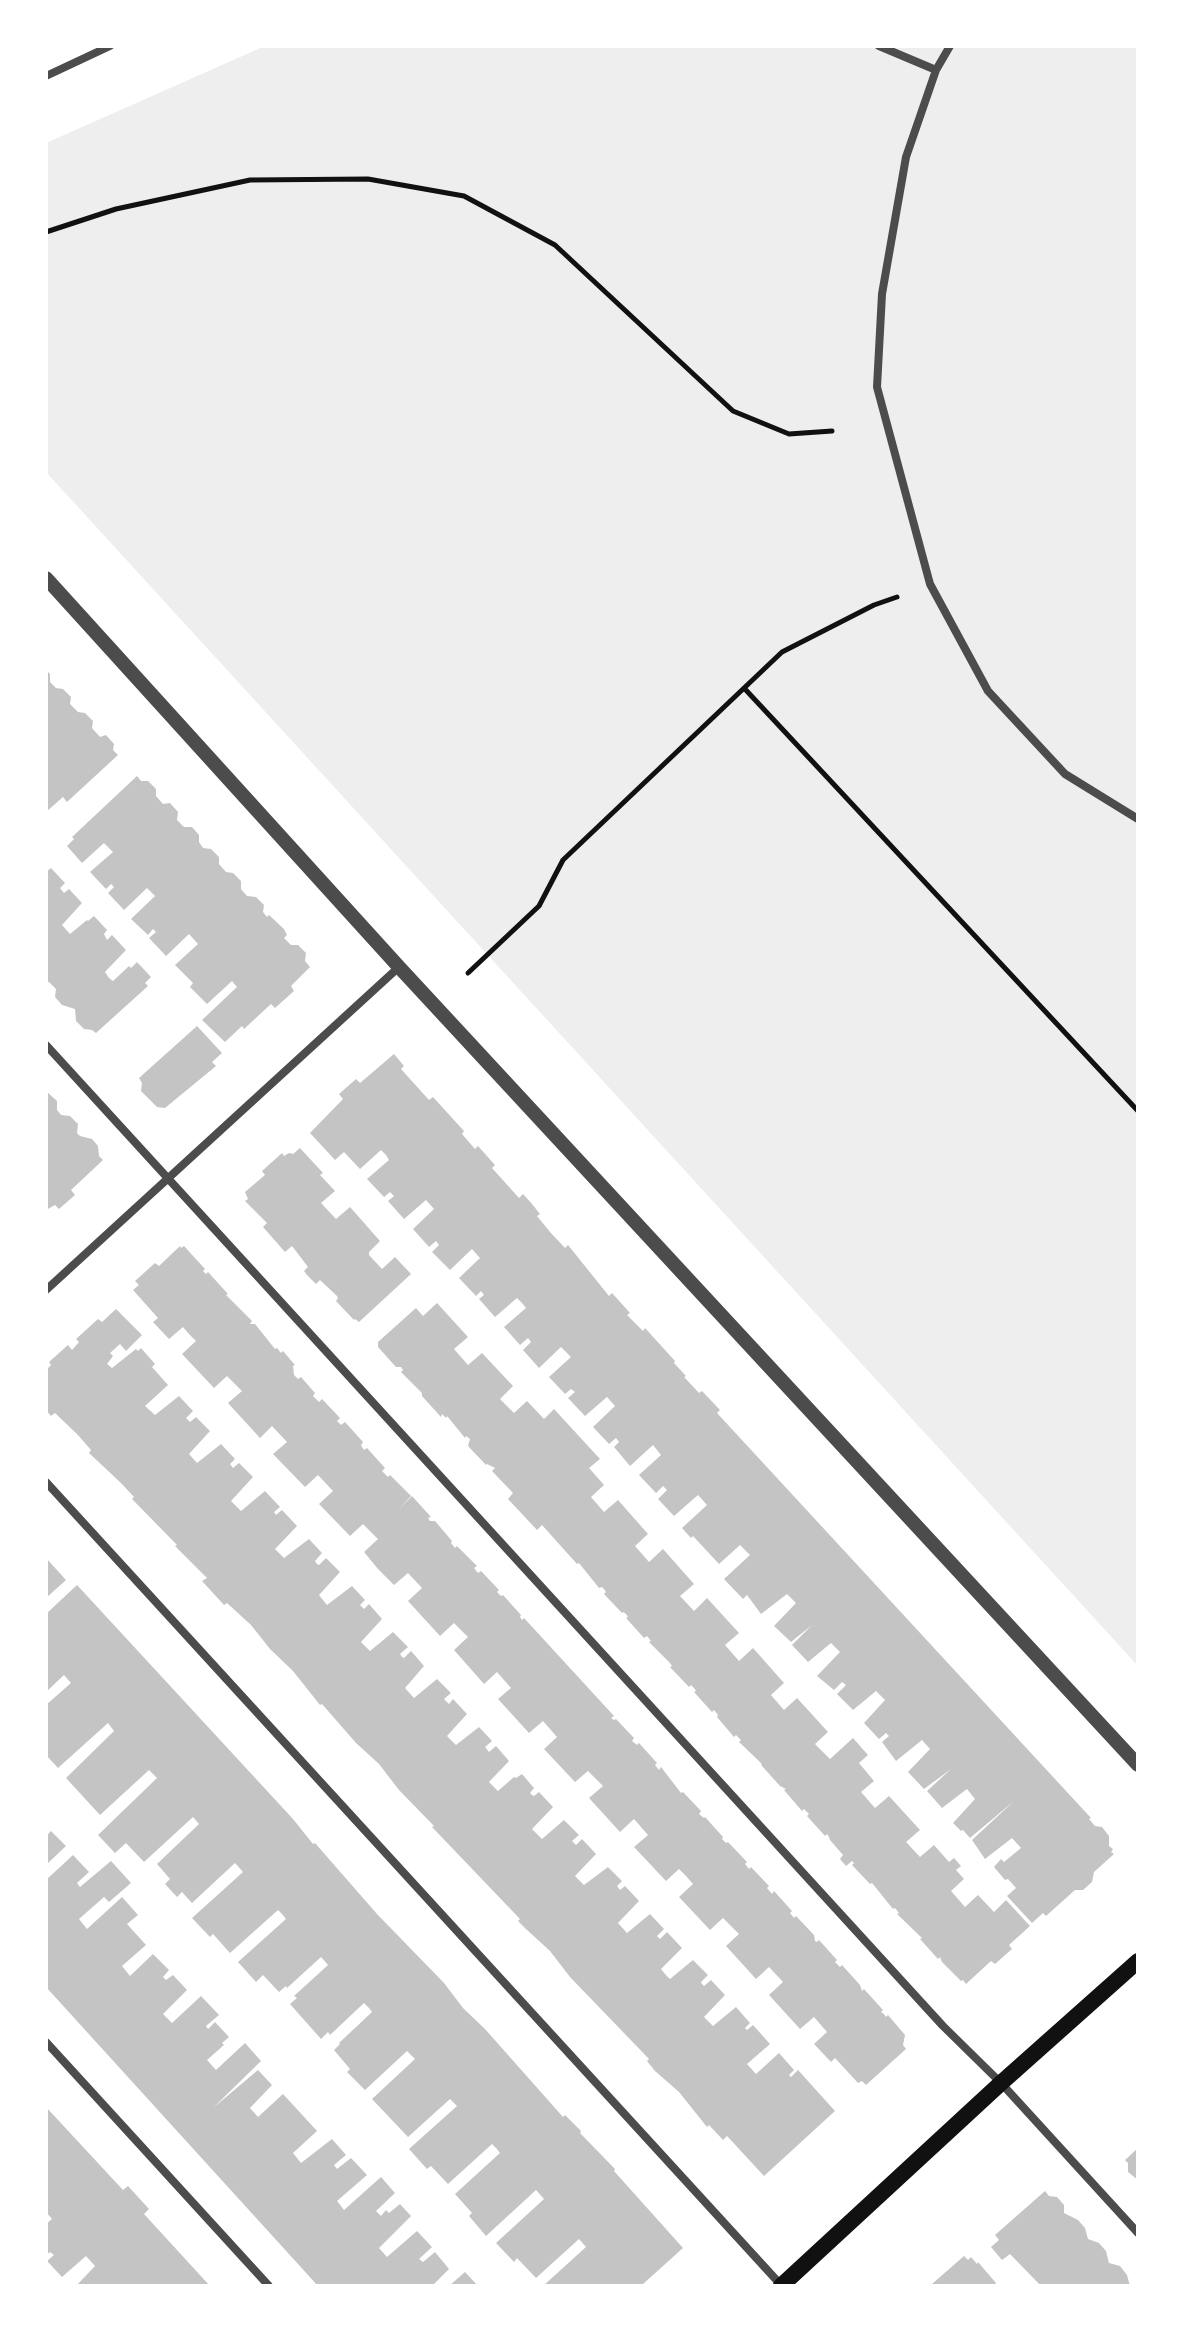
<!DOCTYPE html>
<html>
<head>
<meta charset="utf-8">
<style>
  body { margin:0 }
  #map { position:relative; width:1184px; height:2332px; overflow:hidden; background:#fff; font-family:Ubuntu,sans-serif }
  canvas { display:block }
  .frame { position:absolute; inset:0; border:48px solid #fff; pointer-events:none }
</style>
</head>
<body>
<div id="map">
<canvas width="1184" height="2332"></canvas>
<div class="frame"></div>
</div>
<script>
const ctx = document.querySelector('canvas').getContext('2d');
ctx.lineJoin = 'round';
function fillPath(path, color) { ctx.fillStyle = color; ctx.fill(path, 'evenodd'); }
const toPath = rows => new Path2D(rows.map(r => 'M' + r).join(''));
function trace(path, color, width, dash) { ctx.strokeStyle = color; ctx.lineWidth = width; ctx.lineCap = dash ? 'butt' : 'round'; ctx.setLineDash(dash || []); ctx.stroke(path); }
fillPath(toPath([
  [265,46,1138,46,1138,1666,46,472,46,143]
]), '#eee');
fillPath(toPath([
  [46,670,50,674,50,682,56,688,63,689,71,697,70,704,78,712,85,713,93,721,92,728,100,737,106,735,114,744,113,750,118,755,67,802,63,797,46,812],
  [137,776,141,781,148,781,156,789,156,796,163,804,170,803,178,812,177,820,184,827,192,827,199,835,199,842,203,848,211,849,219,857,219,864,226,872,233,873,241,881,241,889,247,896,256,897,264,905,263,912,267,917,269,915,284,929,287,935,284,938,291,945,298,945,306,953,305,961,310,967,291,986,294,991,275,1008,271,1004,244,1029,242,1026,225,1042,202,1020,237,987,232,981,207,1004,190,987,193,983,175,965,198,944,189,934,166,956,149,938,156,932,153,929,148,935,131,919,155,896,147,888,124,910,108,893,114,887,111,884,106,889,90,872,113,852,104,843,82,863,67,846,74,839,72,837],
  [51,868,65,883,60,888,64,893,69,889,82,903,62,925,70,934,87,920,88,921,94,916,107,930,104,934,107,940,112,935,126,950,105,972,109,978,113,981,129,966,131,968,137,962,151,977,145,983,148,986,96,1033,92,1030,84,1029,76,1021,75,1009,62,1005,55,997,56,989,49,982,46,983,46,872],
  [197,1026,222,1053,212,1062,216,1066,165,1108,157,1107,141,1091,142,1083,139,1078],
  [394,1054,404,1066,401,1069,429,1100,433,1097,464,1131,462,1134,475,1149,478,1146,495,1165,492,1168,519,1198,523,1194,532,1204,540,1214,537,1216,550,1232,565,1248,568,1245,609,1296,612,1293,630,1313,627,1315,643,1331,645,1328,675,1361,674,1363,686,1376,684,1377,686,1379,699,1393,702,1391,720,1410,717,1413,1091,1818,1089,1819,1095,1826,1102,1827,1109,1836,1109,1846,1113,1849,1111,1852,1114,1854,1094,1872,1092,1882,1083,1890,1075,1890,1046,1916,1043,1913,1032,1923,1007,1896,1016,1888,1008,1879,1005,1880,994,1867,1001,1859,1004,1862,1021,1848,1012,1838,985,1859,972,1840,1014,1801,970,1838,963,1830,961,1831,953,1823,975,1799,967,1789,942,1808,927,1791,951,1769,924,1789,908,1772,930,1749,922,1740,896,1761,882,1742,889,1736,886,1733,879,1739,864,1723,885,1700,876,1691,853,1710,837,1694,846,1685,842,1682,834,1690,817,1676,840,1652,831,1643,808,1662,792,1645,812,1625,791,1642,774,1626,796,1603,787,1594,761,1614,747,1595,743,1599,724,1579,750,1555,740,1545,719,1564,693,1536,691,1538,682,1528,707,1505,698,1495,674,1516,658,1499,667,1490,663,1486,656,1493,639,1475,661,1455,653,1445,630,1466,614,1447,619,1442,616,1438,609,1444,593,1427,615,1406,607,1397,585,1416,568,1398,575,1392,571,1389,565,1394,549,1377,571,1357,561,1347,539,1368,523,1350,531,1342,528,1338,520,1345,504,1327,526,1308,522,1303,517,1298,495,1317,479,1299,484,1295,481,1291,476,1296,459,1278,480,1258,472,1249,450,1270,432,1252,439,1245,436,1241,429,1247,413,1229,434,1209,426,1200,404,1219,388,1201,394,1196,390,1192,384,1197,367,1179,389,1160,386,1155,381,1150,360,1169,344,1152,335,1160,310,1133,343,1099,339,1094,356,1079,360,1083],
  [46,1091,57,1101,57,1110,61,1115,70,1116,78,1124,77,1133,80,1136,92,1139,98,1146,99,1156,103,1160,71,1190,75,1195,59,1209,55,1205,46,1210],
  [300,1148,323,1173,320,1175,335,1191,321,1203,336,1219,350,1207,380,1241,369,1252,369,1255,382,1269,395,1257,411,1274,359,1322,355,1319,354,1320,336,1301,338,1298,337,1296,320,1280,316,1284,307,1275,304,1271,308,1267,292,1246,285,1252,263,1227,267,1223,245,1201,248,1199,245,1192,265,1175,262,1171,282,1153,284,1156,289,1153,293,1154],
  [180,1246,181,1248,184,1246,205,1269,203,1271,206,1274,208,1272,228,1294,226,1295,252,1321,250,1324,255,1324,275,1349,277,1348,281,1353,283,1351,295,1365,293,1366,294,1375,298,1379,301,1377,315,1393,313,1396,319,1402,322,1399,340,1418,337,1421,341,1425,345,1422,363,1442,361,1445,362,1447,364,1450,367,1448,385,1468,382,1471,388,1477,390,1475,411,1496,400,1508,412,1496,431,1517,428,1518,430,1521,435,1521,452,1541,451,1543,455,1548,457,1546,477,1566,474,1568,478,1573,481,1571,499,1590,497,1592,501,1596,503,1595,521,1615,520,1617,522,1620,524,1618,614,1716,611,1718,614,1720,616,1719,634,1738,632,1741,637,1745,639,1743,657,1763,655,1765,659,1770,661,1767,681,1793,683,1792,701,1811,699,1814,704,1818,705,1817,723,1837,722,1839,726,1843,728,1842,747,1862,745,1864,749,1869,751,1867,769,1886,767,1888,772,1894,774,1891,792,1911,790,1913,794,1918,796,1916,814,1935,815,1941,817,1942,819,1940,837,1960,835,1962,840,1967,842,1965,860,1985,862,1991,864,1989,883,2010,881,2012,884,2014,886,2017,888,2015,905,2035,903,2045,906,2049,866,2085,862,2081,858,2083,835,2058,831,2062,814,2044,827,2032,814,2017,800,2029,769,1995,783,1982,769,1967,756,1979,726,1946,739,1934,723,1918,710,1930,679,1897,693,1884,686,1876,679,1869,666,1881,634,1847,648,1835,634,1819,620,1832,589,1798,603,1786,588,1771,575,1782,544,1749,557,1737,543,1721,529,1733,498,1699,511,1688,497,1672,484,1684,454,1650,468,1637,454,1623,440,1636,408,1601,422,1588,408,1573,394,1585,378,1569,364,1552,378,1539,363,1524,350,1536,319,1504,333,1491,318,1475,305,1487,273,1454,287,1442,272,1426,260,1438,228,1403,242,1391,227,1376,214,1388,182,1354,196,1341,189,1334,183,1327,169,1339,153,1322,158,1318,133,1290,139,1285,135,1281,155,1263,159,1266],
  [437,1303,468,1337,454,1349,468,1365,482,1353,513,1386,500,1399,514,1413,527,1401,544,1419,554,1409,600,1459,589,1468,604,1485,591,1497,604,1512,618,1500,648,1534,635,1546,649,1562,663,1549,694,1584,680,1596,694,1611,707,1598,739,1633,725,1645,739,1661,753,1648,784,1683,771,1695,784,1710,797,1698,828,1732,815,1744,830,1759,853,1738,868,1755,859,1763,874,1781,861,1792,875,1808,889,1796,920,1830,906,1842,920,1857,934,1845,949,1862,954,1858,961,1866,956,1870,964,1879,951,1891,965,1907,978,1895,994,1912,1006,1900,1030,1926,1009,1945,1012,1949,995,1964,991,1961,966,1984,963,1980,961,1981,942,1962,940,1957,938,1959,920,1939,922,1938,897,1914,899,1913,895,1908,893,1909,872,1883,870,1884,852,1865,854,1863,852,1861,846,1866,840,1859,843,1855,830,1840,829,1837,827,1834,825,1836,807,1816,809,1814,804,1809,802,1811,784,1790,786,1789,780,1786,762,1766,761,1763,739,1742,741,1740,736,1735,734,1737,717,1717,718,1715,714,1710,712,1712,694,1692,696,1691,694,1688,691,1685,689,1687,670,1667,672,1666,670,1663,649,1642,651,1641,647,1636,644,1638,626,1618,628,1617,626,1614,623,1612,622,1613,604,1594,606,1592,604,1589,602,1587,599,1588,579,1563,577,1564,542,1525,537,1530,508,1499,513,1493,492,1471,495,1468,487,1464,486,1465,468,1446,470,1439,466,1436,465,1438,447,1416,446,1418,442,1414,441,1417,422,1396,422,1393,401,1372,403,1370,401,1367,396,1367,378,1347,378,1342,416,1308,423,1316],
  [116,1309,142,1335,126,1351,120,1344,110,1353,113,1356,107,1364,112,1368,136,1349,138,1351,141,1348,155,1364,152,1367,168,1385,145,1406,155,1415,179,1396,193,1411,186,1418,190,1422,196,1417,210,1431,189,1454,197,1463,221,1444,235,1459,230,1464,233,1468,239,1463,253,1477,231,1501,241,1511,265,1491,280,1507,274,1512,276,1515,282,1510,297,1526,275,1549,284,1558,309,1539,322,1553,315,1561,317,1564,319,1565,326,1558,340,1572,319,1595,327,1605,352,1586,365,1600,360,1605,364,1609,369,1604,382,1619,361,1642,370,1651,393,1632,408,1647,400,1654,402,1657,404,1658,411,1651,424,1666,405,1688,414,1698,437,1679,451,1693,444,1699,449,1704,453,1699,467,1714,447,1736,456,1745,479,1727,492,1741,485,1747,489,1752,496,1746,509,1761,489,1782,498,1791,514,1777,516,1778,522,1774,534,1788,530,1793,532,1795,534,1796,539,1792,553,1807,532,1829,542,1839,564,1820,579,1835,572,1841,576,1845,582,1839,596,1854,575,1876,584,1885,608,1867,622,1881,617,1886,620,1890,625,1886,639,1901,618,1923,627,1933,650,1914,664,1929,657,1936,660,1939,667,1932,682,1948,661,1969,665,1974,670,1979,693,1960,708,1975,701,1982,702,1984,704,1986,711,1980,725,1995,704,2017,713,2026,736,2007,750,2023,745,2028,747,2030,753,2025,770,2044,747,2064,756,2074,779,2053,794,2070,789,2075,791,2077,798,2070,835,2111,764,2176,727,2136,723,2140,709,2125,707,2127,679,2092,655,2071,647,2061,649,2059,570,1977,550,1951,526,1929,518,1921,520,1919,432,1827,434,1826,399,1790,379,1764,356,1743,322,1704,320,1705,293,1671,270,1649,251,1625,227,1603,224,1605,202,1581,207,1578,175,1546,177,1545,132,1499,134,1497,121,1483,89,1453,91,1450,78,1435,55,1413,51,1416,46,1410,46,1370,51,1365,49,1362,68,1345,72,1350,79,1342,76,1339,98,1319,102,1322],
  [46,1558,66,1580,46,1598],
  [77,1585,293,1819,313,1844,315,1843,377,1914,444,1983,463,2008,485,2029,563,2117,565,2115,581,2131,580,2133,615,2169,614,2171,683,2248,643,2284,645,2286,543,2286,586,2247,579,2239,536,2278,517,2258,514,2262,496,2243,544,2199,536,2190,486,2236,469,2216,472,2213,455,2194,500,2153,497,2149,492,2144,448,2184,431,2166,427,2169,409,2149,457,2106,450,2099,408,2137,372,2099,415,2059,407,2051,365,2090,347,2072,350,2069,334,2050,340,2044,339,2043,372,2012,369,2008,364,2003,330,2035,328,2032,321,2039,290,2004,297,1998,294,1996,328,1965,321,1957,287,1988,286,1986,279,1992,263,1975,256,1982,238,1962,286,1919,282,1914,278,1910,230,1953,213,1934,210,1937,192,1918,243,1872,235,1863,192,1903,182,1892,177,1897,165,1884,170,1879,157,1864,199,1824,193,1817,144,1862,126,1843,115,1853,98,1835,157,1778,149,1770,100,1815,66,1778,114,1731,108,1723,58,1768,46,1755,46,1705,71,1683,64,1675,46,1692,46,1614],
  [51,1831,66,1846,46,1865,46,1836],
  [73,1855,89,1872,77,1883,80,1887,111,1861,131,1883,109,1902,104,1897,79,1919,87,1929,122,1897,138,1915,127,1924,146,1945,122,1966,130,1976,153,1954,169,1970,163,1977,166,1980,173,1975,187,1990,163,2014,172,2023,201,1996,219,2015,206,2026,208,2029,215,2022,229,2037,222,2043,224,2045,207,2060,216,2070,245,2043,261,2061,213,2108,258,2070,272,2085,250,2108,258,2117,283,2094,317,2131,293,2153,301,2163,332,2139,346,2155,334,2165,337,2169,351,2158,367,2175,337,2201,344,2210,381,2177,395,2193,376,2211,381,2216,386,2210,389,2213,400,2204,411,2216,379,2248,387,2257,417,2231,432,2247,419,2259,423,2262,435,2252,449,2269,432,2286,318,2286,46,1987,46,1880],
  [46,2107,123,2190,128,2186,149,2209,144,2214,210,2286,76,2286,95,2266,86,2256,62,2277,47,2261,54,2255,50,2252,46,2255,46,2224,52,2219,46,2212],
  [1138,2148,1138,2180,1128,2172,1128,2163,1125,2160],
  [1045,2191,1049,2196,1057,2197,1064,2205,1064,2213,1078,2220,1085,2228,1088,2239,1099,2243,1106,2251,1109,2263,1120,2266,1127,2275,1130,2286,1041,2286,1010,2254,1002,2260,991,2247,999,2240,995,2235],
  [964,2256,968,2260,971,2257,977,2264,978,2262,996,2283,993,2286,934,2286,932,2284],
  [465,2272,478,2286,449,2286]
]), '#c4c4c4');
trace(toPath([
  [46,232,116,209,250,180,368,179,464,196,555,245,733,411,789,434,832,431],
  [744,688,1138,1111],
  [468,973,539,906,563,860,782,652,874,605,897,597]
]), '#111', 5);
trace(toPath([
  [879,46,936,70],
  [950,46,936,70,906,157,882,294,877,387,930,584,988,691,1065,774,1138,819],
  [46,76,110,46],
  [46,1045,943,2026,1001,2083,1138,2233],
  [46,1290,399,967],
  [46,1482,781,2285],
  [46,2042,269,2286]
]), '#4c4c4c', 8);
trace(toPath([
  [46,578,399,967,1138,1765]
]), '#4c4c4c', 14);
trace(toPath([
  [781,2286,1001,2083,1138,1961]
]), '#111', 16);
</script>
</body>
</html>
